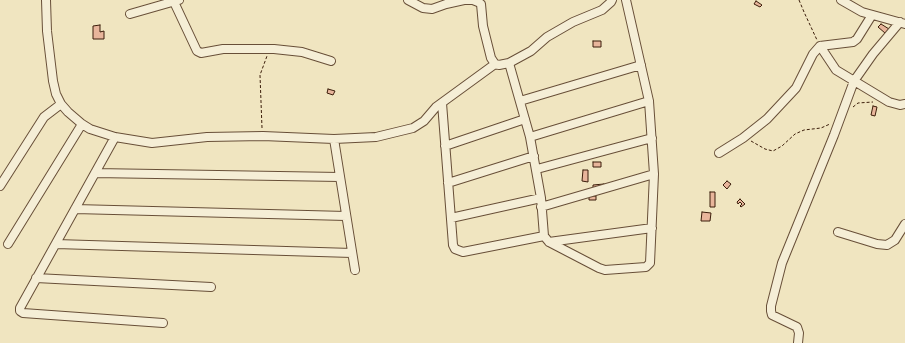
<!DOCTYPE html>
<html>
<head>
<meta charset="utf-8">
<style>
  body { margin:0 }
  canvas { display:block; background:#f0e5c0 }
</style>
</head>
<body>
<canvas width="905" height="343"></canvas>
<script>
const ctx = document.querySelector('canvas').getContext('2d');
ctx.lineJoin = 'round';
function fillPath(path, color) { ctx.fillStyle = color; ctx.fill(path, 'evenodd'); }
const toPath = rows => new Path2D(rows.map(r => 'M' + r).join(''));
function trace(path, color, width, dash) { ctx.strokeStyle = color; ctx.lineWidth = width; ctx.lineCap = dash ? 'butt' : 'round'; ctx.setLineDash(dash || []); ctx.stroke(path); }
const building = toPath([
  [756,1,762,5,760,7,754,4,756,1],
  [881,24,889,29,885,33,878,27,881,24],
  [100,25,100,32,104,31,104,39,93,39,93,26,100,25],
  [593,41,601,41,601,47,593,47,593,41],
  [328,89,335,91,333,95,327,93,328,89],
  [873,106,877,107,875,116,871,115,873,106],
  [593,162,601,162,601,167,593,167,593,162],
  [583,170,588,170,588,182,582,181,583,170],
  [727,181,731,184,727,189,723,185,727,181],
  [604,184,605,188,593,189,593,185,604,184],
  [710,192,715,192,715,207,710,207,710,192],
  [589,196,596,196,596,200,589,200,589,196],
  [740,199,745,204,741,207,740,206,742,204,740,202,738,204,737,202,740,199],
  [702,212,711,213,710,221,701,221,702,212]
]);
fillPath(building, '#e8b59b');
trace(building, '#3b1d0a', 1);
const minor = toPath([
  [46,0,47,31,53,81,56,94,61,104,68,112,82,124,90,129,115,137,152,143,207,137,263,136,334,139,376,137,413,128,424,121,436,107,495,64],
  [408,0,423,8,432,9,446,4,464,0,473,0,478,2,481,4,483,26,491,58,495,64,499,65,509,63,531,51,547,37,573,22,602,10,611,2,612,0],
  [841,0,862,12,905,24],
  [174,2,197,51,201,53,223,49,274,49,302,52,331,61],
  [130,14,179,0],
  [820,46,836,70,889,102,900,105,905,104],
  [509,63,530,137,541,198,544,236,549,242,599,268,605,270,646,267,650,263,654,174,649,101,626,0],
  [520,101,641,65],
  [442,103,453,245,455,249,463,252,544,236],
  [115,137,20,308,20,311,23,313,163,323],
  [530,137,649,101],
  [334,139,355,270],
  [445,146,525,119],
  [719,153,743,138,767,119,796,88,813,54,820,46,853,42,857,39,872,15],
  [537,169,652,138],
  [95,173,340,177],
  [448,183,534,156],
  [0,186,44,117,61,104],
  [541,207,654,174],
  [75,209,346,216],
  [451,218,541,198],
  [838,232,877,244,887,245,895,240,905,224],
  [549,242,652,228],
  [8,244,82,124],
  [56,244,352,253],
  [36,278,211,287],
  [798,343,799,333,797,327,772,315,771,311,771,306,782,263,834,135,854,81,873,54,900,22]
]);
trace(minor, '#684f38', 10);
trace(toPath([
  [799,0,804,12,817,40],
  [853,107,858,103,873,102],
  [262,128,260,75,267,56],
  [751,141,765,149,773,151,782,146,795,134,804,130,821,128,830,124]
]), '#3b1d0a', 1, [3, 2]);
trace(minor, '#f5eed6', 8);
</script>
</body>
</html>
